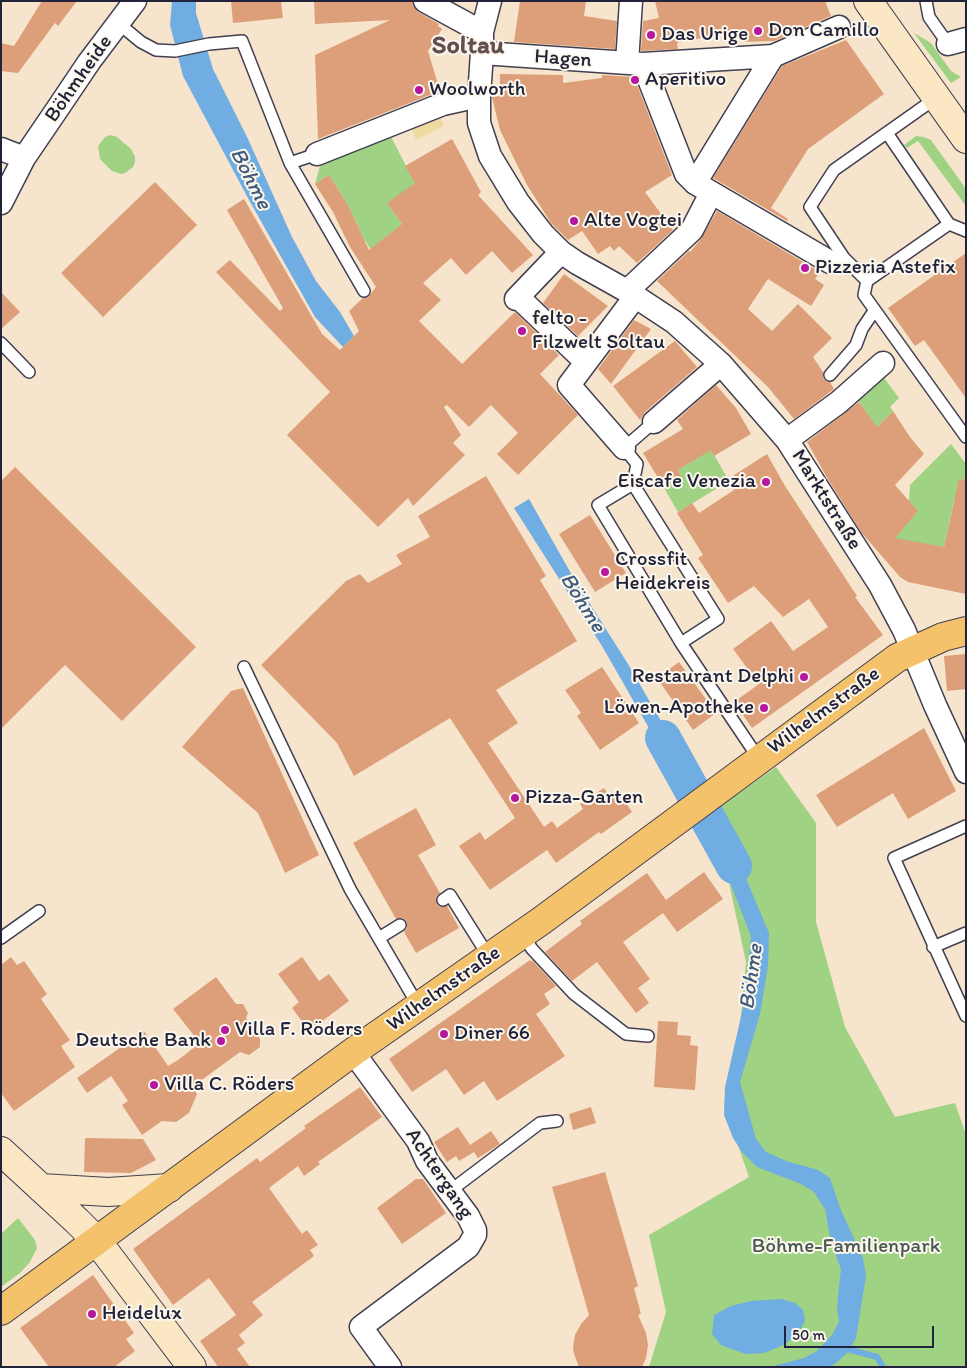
<!DOCTYPE html>
<html>
<head>
<meta charset="utf-8">
<style>
  body { margin:0 }
  #map { position:relative; width:967px; height:1368px; overflow:hidden; background:#f6e4cd; font-family:Itim,sans-serif }
  canvas { display:block }
  .frame { position:absolute; inset:0; border:2px solid #22223b; pointer-events:none }
  .scale { position:absolute; left:784px; top:1326px; width:150px; height:22px; box-sizing:border-box; border:2px solid #22223b; border-top:0; padding-left:6px; font-size:15px; line-height:18px; white-space:nowrap; color:#22223b; -webkit-text-stroke:4px #fbf7ec; paint-order:stroke }
</style>
</head>
<body>
<div id="map">
<canvas width="967" height="1368"></canvas>
<div class="frame"></div>
<div class="scale">50 m</div>
</div>
<script>
const ctx = document.querySelector('canvas').getContext('2d');
ctx.lineJoin = 'round';
function fillPath(path, color) { ctx.fillStyle = color; ctx.fill(path, 'evenodd'); }
const toPath = rows => new Path2D(rows.map(r => 'M' + r).join(''));
function trace(path, color, width, dash) { ctx.strokeStyle = color; ctx.lineWidth = width; ctx.lineCap = dash ? 'butt' : 'round'; ctx.setLineDash(dash || []); ctx.stroke(path); }
function drawText(font, color, halo, rows, align = 'center') {
  ctx.font = font + ' Itim,sans-serif'; ctx.lineWidth = 4; ctx.setLineDash([]); ctx.textBaseline = 'middle'; ctx.strokeStyle = halo; ctx.fillStyle = color; for (const [text, x, y, turn = 0] of rows) {
    ctx.save(); ctx.translate(x, y); ctx.rotate((+turn || 0) * Math.PI / 180); ctx.textAlign = isNaN(turn) ? turn : align; if (halo) ctx.strokeText(text, 0, 0); ctx.fillText(text, 0, 0); ctx.restore();
  }
}
fillPath(toPath([
  [914,33,931,43,951,71,961,77,951,83],
  [389,133,417,187,387,203,402,224,386,237,372,251,364,239,348,205,329,175,315,184,320,166],
  [110,135,117,137,131,149,135,157,135,162,133,167,125,173,121,174,112,171,100,159,98,146,105,137],
  [916,136,924,137,931,140,966,189,966,206,918,141,907,148,904,145],
  [882,375,899,398,890,407,893,411,858,446,864,409,856,397],
  [705,439,729,481,678,512,663,486,680,476,678,470,693,461,686,450],
  [951,444,966,464,966,478,961,501,954,500,944,547,889,544,918,511,909,501,910,485],
  [776,767,816,823,816,922,845,1027,895,1117,955,1103,966,1135,966,1367,649,1367,666,1312,649,1235,749,1177,724,1105,739,1036,746,962,729,883,694,825],
  [18,1218,35,1240,37,1248,30,1262,20,1273,1,1287,1,1234]
]), '#9fd282');
fillPath(toPath([
  [438,111,444,126,416,140,410,123]
]), '#eeda9e');
fillPath(toPath([
  [172,1,196,1,196,13,213,69,248,139,292,237,316,281,340,312,354,336,343,347,315,317,249,200,183,76,170,25],
  [529,499,573,577,628,664,693,776,681,784,602,646,514,508],
  [716,817,742,869,769,933,768,966,760,1014,740,1082,756,1139,766,1152,786,1161,818,1170,830,1178,840,1208,863,1258,866,1276,856,1338,847,1353,835,1364,829,1367,770,1367,804,1358,817,1351,832,1335,839,1322,837,1306,841,1269,831,1242,825,1209,814,1192,801,1184,757,1167,742,1152,733,1138,724,1115,725,1087,745,999,751,936,729,880,698,830],
  [782,1299,795,1303,803,1310,805,1320,802,1327,786,1344,764,1353,745,1354,721,1345,712,1334,714,1315,731,1306,751,1301]
]), '#70ade2');
trace(toPath([
  [840,1347,877,1357,883,1367]
]), '#70ade2', 6);
trace(toPath([
  [663,738,734,866]
]), '#70ade2', 36);
fillPath(toPath([
  [42,1,77,1,58,26,55,23,18,73,1,71,1,43,14,46],
  [231,1,281,1,283,18,233,23],
  [314,1,412,1,414,7,418,12,439,24,438,26,442,29,428,51,440,91,318,139,315,55,390,20,315,24],
  [520,1,586,1,584,16,617,21,615,49,514,42],
  [655,1,825,1,831,16,774,41,741,42,741,30,677,43,678,49,641,51,643,21,659,18],
  [846,40,884,94,808,149,771,208,788,219,787,221,713,178,782,66],
  [500,74,563,75,563,83,602,78,602,75,634,77,672,175,645,192,673,230,637,263,619,246,614,251,610,246,598,254,582,231,568,240,551,223,527,185,500,130,492,97,500,96],
  [452,139,481,192,478,195,533,255,512,273,492,251,466,275,451,258,423,283,441,300,419,321,462,364,515,312,559,355,540,374,578,415,518,475,497,454,518,433,491,405,469,427,447,405,444,407,461,435,453,443,465,455,413,506,408,498,378,527,287,435,330,392,216,272,230,260,280,311,283,308,227,210,244,199,322,334,340,350,359,331,349,311,363,298,368,297,376,287,350,247,333,212,315,184,329,175,348,205,369,250,402,224,387,203,415,183,405,166],
  [155,182,197,225,103,317,61,273],
  [717,211,820,272,815,279,824,285,811,306,768,279,748,309,772,331,798,304,832,338,813,357,823,372,823,378,826,381,830,382,834,389,794,419,768,387,657,281,689,251,690,252,701,239],
  [966,253,966,398,924,340,915,346,888,308],
  [564,274,608,306,578,336,543,303],
  [1,292,20,312,1,329],
  [634,320,651,329,611,384,598,369],
  [675,341,697,367,645,412,640,420,613,386],
  [716,385,736,408,751,434,714,456,711,450,678,470,681,476,663,486,643,453,683,429,677,420],
  [859,402,877,427,893,411,910,437,924,454,895,485,918,511,895,538,944,547,959,479,966,480,966,594,908,582,900,577,861,532,829,481,807,442],
  [767,454,785,486,857,596,855,597,883,635,752,728,734,702,759,684,733,649,771,621,793,651,828,627,809,599,783,617,754,586,728,603,698,558,703,555,677,513,692,503,699,513,734,490,728,479],
  [15,467,196,647,122,721,65,665,1,729,1,481],
  [486,476,546,576,540,580,577,641,496,690,518,723,488,743,544,827,552,821,557,828,583,809,580,804,604,788,611,798,619,792,632,812,601,834,599,832,556,863,547,850,490,890,459,846,480,832,485,840,515,818,450,718,354,776,337,743,261,665,346,581,360,574,368,583,402,564,396,555,430,537,418,516],
  [590,515,626,573,595,592,559,534],
  [966,654,966,689,947,691,944,656],
  [679,662,716,713,693,730,657,678],
  [602,667,639,723,600,750,577,716,581,713,565,690],
  [243,688,319,855,285,873,258,813,182,747,231,691],
  [924,728,956,791,908,819,893,793,837,827,816,795],
  [416,808,436,845,418,855,440,893,436,897,437,904,440,907,447,906,459,928,416,953,404,932,407,928,407,922,403,918,396,919,353,843],
  [704,872,723,899,677,932,663,913,623,942,650,979,638,988,649,1003,636,1013,597,962,572,981,545,952,582,924,580,921,647,873,666,900],
  [11,957,17,965,24,961,47,994,41,999,70,1040,61,1046,75,1067,14,1111,1,1093,1,965],
  [302,957,319,981,329,974,349,1001,309,1031,292,1008,299,1002,278,974],
  [530,960,531,962,532,960,556,986,544,994,550,1004,536,1014,565,1056,497,1101,484,1081,464,1095,446,1069,412,1092,389,1059],
  [216,977,236,1004,243,1004,248,1013,246,1018,260,1039,260,1047,249,1055,240,1052,192,1087,197,1094,189,1113,176,1122,162,1121,142,1135,122,1105,128,1101,111,1076,87,1093,77,1078,144,1031,168,1066,178,1060,200,1043,173,1009],
  [658,1021,678,1022,677,1035,691,1036,690,1045,698,1046,695,1090,654,1087],
  [360,1087,382,1117,318,1162,320,1164,304,1176,298,1166,269,1188,302,1234,307,1230,318,1245,310,1250,314,1256,252,1302,263,1315,239,1335,245,1343,237,1349,250,1367,218,1367,200,1341,236,1315,209,1278,173,1305,133,1249,257,1158,260,1162,306,1128,304,1126],
  [591,1107,596,1123,573,1130,569,1114],
  [458,1127,470,1145,491,1131,500,1144,478,1158,474,1152,459,1161,456,1156,447,1162,434,1142],
  [85,1138,143,1139,156,1160,131,1173,84,1172],
  [605,1172,638,1286,634,1288,641,1314,638,1315,646,1333,648,1345,646,1358,642,1367,579,1367,574,1354,573,1347,575,1335,581,1324,589,1315,552,1187],
  [416,1179,423,1179,446,1213,402,1244,377,1208],
  [93,1275,134,1333,126,1339,135,1351,114,1367,49,1367,20,1328]
]), '#dd9f79');
const lane = toPath([
  [926,1,929,17,948,44],
  [118,23,141,42,156,50,175,51,209,44,242,41,290,163,364,291],
  [290,163,317,154],
  [949,224,966,231],
  [867,281,844,258,810,207,834,170,936,98],
  [867,281,949,224,887,133],
  [867,281,864,295,966,437],
  [1,343,29,372],
  [830,375,856,345,862,329,874,311],
  [633,484,637,464,624,448,654,422],
  [681,643,718,619,633,484,598,505,681,643,759,759],
  [244,667,350,889,419,1007],
  [966,826,894,858,966,1016],
  [443,900,450,895,489,957],
  [522,934,532,949,574,994,626,1034,648,1036],
  [1,938,39,911],
  [379,938,400,925],
  [933,947,966,933],
  [450,1191,540,1123,557,1121]
]);
const street = toPath([
  [425,1,482,32],
  [490,1,482,32,482,53,479,96,479,123,490,156,518,202,543,234,561,252,577,263,627,291,674,322,721,364,787,440,880,585,904,630,935,705,966,772],
  [948,44,966,39],
  [482,53,643,64,773,56,839,27],
  [627,63,631,1],
  [643,64,686,174,695,183,830,262],
  [1,149,24,158],
  [317,154,443,104,479,96],
  [695,183,773,56],
  [1,203,24,158,56,111,89,62,135,1],
  [627,291,692,230,711,193],
  [518,297,586,362],
  [516,299,561,252],
  [654,422,721,364],
  [787,440,839,402,883,363],
  [624,448,569,385,635,297],
  [353,1052,418,1141,427,1161,468,1216,475,1230,475,1235,468,1247,361,1327,390,1367]
]);
const secondary = toPath([
  [868,1,966,139],
  [1,1151,77,1221,97,1241,192,1367],
  [41,1188,108,1192,169,1188]
]);
const primary = toPath([
  [1,1311,353,1052,541,921,897,658,943,637,966,631]
]);
trace(lane, '#423f51', 14);
trace(street, '#423f51', 25);
trace(secondary, '#423f51', 30);
trace(primary, '#423f51', 30);
trace(lane, '#fff', 11);
trace(street, '#fff', 22);
trace(secondary, '#fbe7c3', 28);
trace(primary, '#f4c26a', 28);
for (const [x, y, r, color] of [
  [758,31,5,"#b5179e"],
  [651,35,5,"#b5179e"],
  [635,80,5,"#b5179e"],
  [419,90,5,"#b5179e"],
  [574,221,5,"#b5179e"],
  [805,268,5,"#b5179e"],
  [522,331,5,"#b5179e"],
  [766,482,5,"#b5179e"],
  [605,572,5,"#b5179e"],
  [804,677,5,"#b5179e"],
  [764,708,5,"#b5179e"],
  [515,798,5,"#b5179e"],
  [225,1030,5,"#b5179e"],
  [444,1034,5,"#b5179e"],
  [221,1041,5,"#b5179e"],
  [154,1085,5,"#b5179e"],
  [92,1314,5,"#b5179e"]
]) { const dot = new Path2D(); dot.arc(x, y, r, 0, 2 * Math.PI); ctx.fillStyle = color; ctx.fill(dot); trace(dot, '#fbf7ec', 2); }
drawText('21px', '#22223b', '#fbf7ec', [
  ["Don Camillo",768,31],
  ["Das Urige",661,35],
  ["Aperitivo",645,80],
  ["Woolworth",429,90],
  ["Alte Vogtei",584,221],
  ["Pizzeria Astefix",815,268],
  ["felto -",532,319],
  ["Filzwelt Soltau",532,343],
  ["Eiscafe Venezia",756,482,"right"],
  ["Crossfit",615,560],
  ["Heidekreis",615,584],
  ["Restaurant Delphi",794,677,"right"],
  ["Löwen-Apotheke",754,708,"right"],
  ["Pizza-Garten",525,798],
  ["Villa F. Röders",235,1030],
  ["Diner 66",454,1034],
  ["Deutsche Bank",211,1041,"right"],
  ["Villa C. Röders",164,1085],
  ["Heidelux",102,1314]
], 'left');
drawText('21px', '#22223b', '#fbf7ec', [
  ["Hagen",563,59,4],
  ["Böhmheide",79,79,-55],
  ["Marktstraße",826,500,58],
  ["Wilhelmstraße",824,711,-36],
  ["Wilhelmstraße",444,989,-35],
  ["Achtergang",439,1174,56]
]);
drawText('21px', '#485750', '#fbf7ec', [
  ["Böhme-Familienpark",846,1247]
]);
drawText('italic 22px', '#415a7e', '#fbf7ec', [
  ["Böhme",250,179,63],
  ["Böhme",582,603,58],
  ["Böhme",752,977,-82]
]);
drawText('bold 26px', '#634e51', '#fbf7ec', [
  ["Soltau",468,46]
]);
</script>
</body>
</html>
